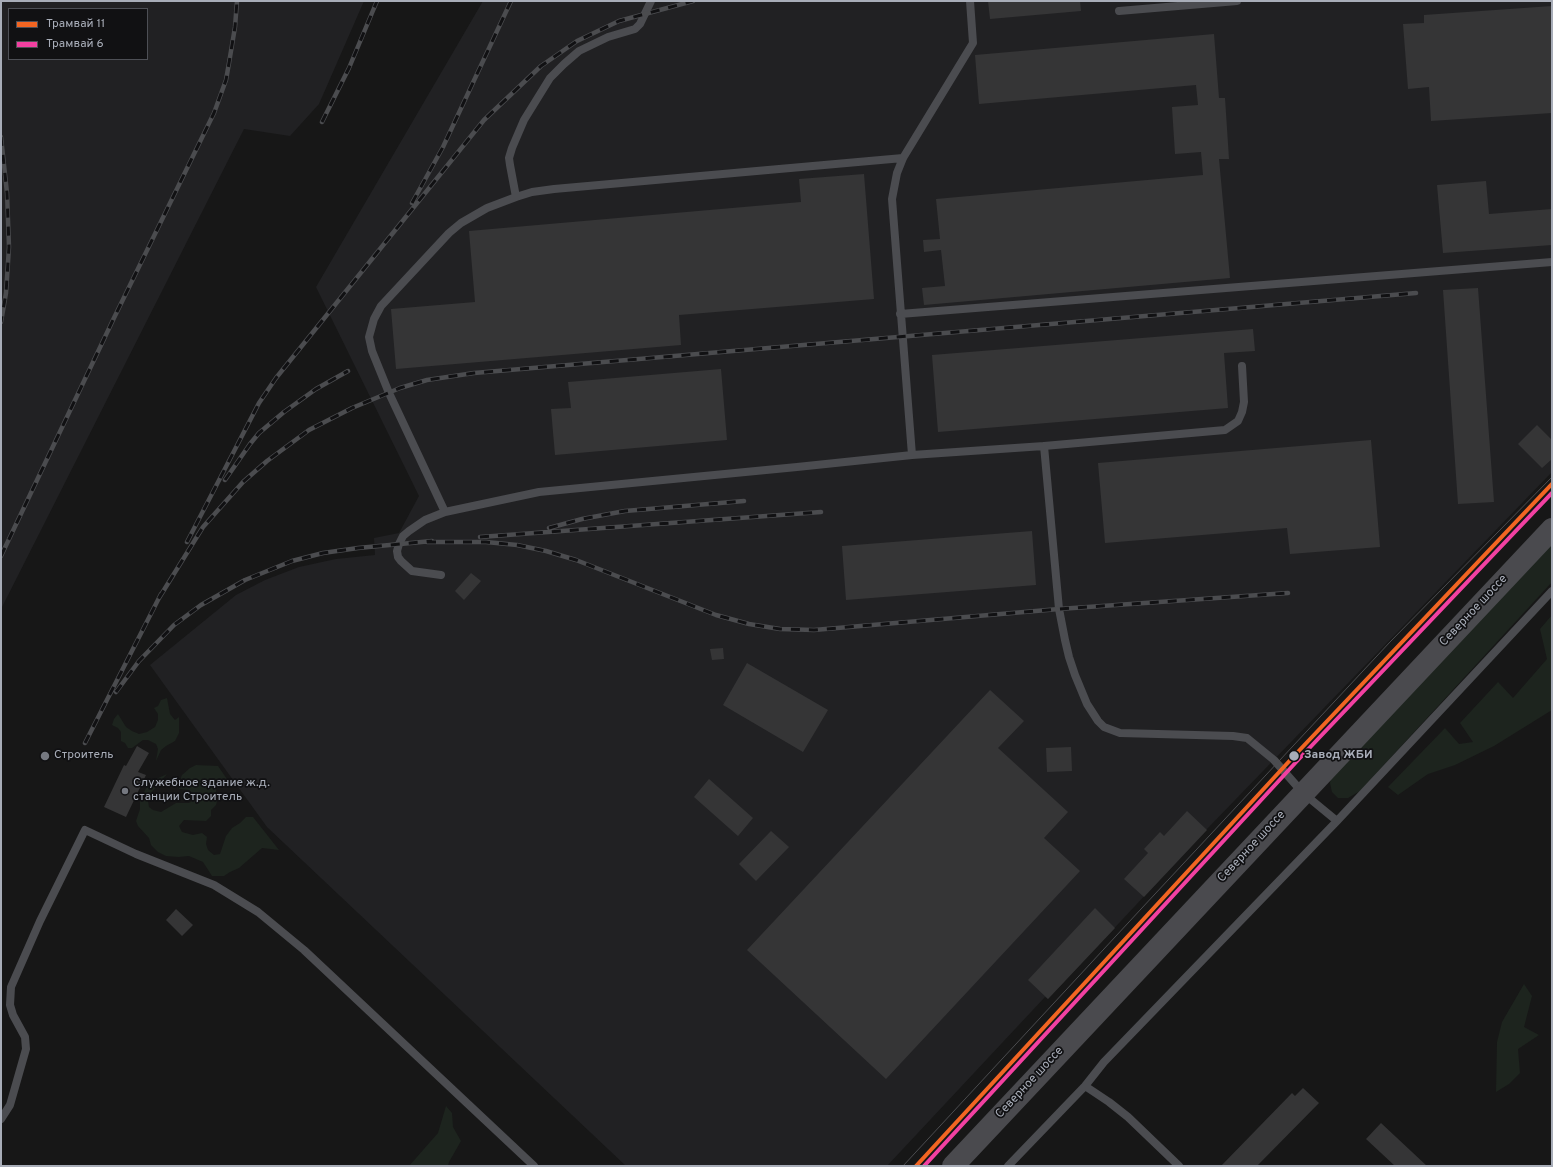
<!DOCTYPE html>
<html>
<head>
<meta charset="utf-8">
<style>
  body { margin:0 }
  #map { position:relative; width:1553px; height:1167px; overflow:hidden; background:#171717; font-family:Overpass,sans-serif }
  canvas { display:block }
  .frame { position:absolute; inset:0; border:2px solid #a8adb8; pointer-events:none }
  .legend { position:absolute; left:8px; top:8px; width:140px; height:52px; box-sizing:border-box; background:#111113; border:1px solid #4d4f55; margin:0; padding:5px 7px; list-style:none; font-size:12px; color:#a8adb8 }
  .legend li { display:flex; align-items:center; gap:8px; height:20px }
  .legend b { width:20px; border:1px solid #4d4f55 }
</style>
</head>
<body>
<div id="map">
<canvas width="1553" height="1167"></canvas>
<div class="frame"></div>
<ul class="legend">
<li><b style="height:5px;background:#f26522"></b>Трамвай 11</li>
<li><b style="height:5px;background:#f240a1"></b>Трамвай 6</li>
</ul>
</div>
<script>
const ctx = document.querySelector('canvas').getContext('2d');
ctx.lineJoin = 'round';
function fillPath(path, color) { ctx.fillStyle = color; ctx.fill(path, 'evenodd'); }
const toPath = rows => new Path2D(rows.map(r => 'M' + r).join(''));
function trace(path, color, width, dash) { ctx.strokeStyle = color; ctx.lineWidth = width; ctx.lineCap = dash ? 'butt' : 'round'; ctx.setLineDash(dash || []); ctx.stroke(path); }
function drawText(font, color, halo, rows, align = 'center') {
  ctx.font = font + ' Overpass,sans-serif'; ctx.lineWidth = 3.5; ctx.setLineDash([]); ctx.textBaseline = 'middle'; ctx.strokeStyle = halo; ctx.fillStyle = color; for (const [text, x, y, turn = 0] of rows) {
    ctx.save(); ctx.translate(x, y); ctx.rotate((+turn || 0) * Math.PI / 180); ctx.textAlign = isNaN(turn) ? turn : align; if (halo) ctx.strokeText(text, 0, 0); ctx.fillText(text, 0, 0); ctx.restore();
  }
}
fillPath(toPath([
  [1,1,364,1,319,104,290,136,244,129,1,609],
  [9,9,147,9,147,59,9,59],
  [483,1,1552,1,1552,472,1207,829,1048,999,1045,997,887,1166,626,1166,267,827,150,665,236,595,265,580,299,567,336,559,375,555,374,538,399,533,419,496,316,287]
]), '#212123');
fillPath(toPath([
  [1552,540,1552,582,1360,791,1348,798,1338,798,1332,792,1330,783,1331,776],
  [1552,615,1552,710,1494,746,1455,765,1428,774,1398,795,1388,787,1445,728,1459,744,1473,742,1460,723,1498,682,1513,698,1547,659,1540,629],
  [167,698,170,714,175,720,179,717,179,733,175,741,166,746,161,750,156,761,158,749,156,744,148,740,143,740,132,748,128,748,125,743,121,741,121,732,118,728,112,725,114,719,118,714,126,727,132,731,139,734,147,732,155,727,158,720,158,714,154,708,158,706,161,700],
  [196,765,218,766,229,782,221,781,216,783,216,791,218,798,216,805,211,810,211,816,206,821,184,820,179,826,182,832,193,835,202,833,207,837,206,844,208,850,214,855,220,854,226,836,232,828,240,823,246,817,253,817,279,850,262,848,239,868,230,872,224,876,212,876,203,862,189,856,178,857,166,856,158,852,151,845,149,838,138,826,136,821,140,809,140,801,145,790,152,781,167,774,150,794,148,801,149,807,153,810,161,812,176,803,189,803,193,800,193,794,189,790,179,789,179,782,182,775,190,768],
  [1524,984,1532,996,1524,1027,1539,1035,1518,1049,1520,1073,1509,1084,1496,1092,1497,1042,1502,1022],
  [446,1106,452,1113,453,1127,461,1141,449,1162,448,1166,409,1166,438,1133]
]), '#1d241e');
fillPath(toPath([
  [988,1,1080,1,1081,11,990,19],
  [1552,6,1552,113,1431,121,1429,87,1408,89,1403,24,1424,23,1424,15],
  [1214,34,1219,98,1225,98,1229,159,1219,159,1230,278,924,305,922,288,945,286,941,250,924,252,923,240,940,239,936,199,1203,175,1201,152,1175,154,1172,107,1198,105,1196,85,979,104,975,55],
  [864,174,874,299,679,315,681,345,396,369,391,309,475,302,469,231,801,202,799,179],
  [1486,181,1489,214,1552,209,1552,245,1443,253,1437,185],
  [1478,288,1494,502,1458,504,1443,290],
  [1253,329,1255,351,1224,353,1228,408,938,432,932,355],
  [721,369,727,440,555,455,551,409,571,408,568,382],
  [1537,425,1552,440,1552,459,1542,468,1518,444],
  [1371,440,1380,547,1290,554,1287,528,1105,543,1098,463],
  [1032,531,1036,585,846,600,842,546],
  [471,573,481,581,464,600,455,591],
  [723,648,724,659,712,660,710,649],
  [747,663,828,710,803,752,723,705],
  [990,690,1024,721,998,748,1068,812,1044,838,1080,871,886,1079,747,950],
  [137,746,149,753,138,772,146,775,126,817,104,807,124,765,126,766],
  [1071,747,1072,771,1047,772,1046,748],
  [709,779,753,818,738,836,694,797],
  [1187,811,1207,830,1144,897,1124,879,1148,853,1144,849,1160,832,1164,836],
  [771,831,789,847,756,881,739,864],
  [1095,908,1115,928,1048,999,1028,980],
  [176,909,193,925,182,936,166,920],
  [1303,1088,1319,1103,1257,1166,1221,1166,1292,1093,1295,1096],
  [1381,1123,1427,1166,1395,1166,1366,1139]
]), '#353536');
trace(toPath([
  [1119,11,1237,1],
  [903,158,554,189,532,192,516,197,487,208,461,223,449,233,381,306,374,319,369,337,372,351,389,393,445,512,539,492,797,467,912,455,1044,446,1059,609,1065,640,1069,657,1075,675,1087,704,1098,721,1104,727,1120,733,1233,736,1247,738,1274,760,1303,793,1337,821],
  [516,197,510,165,509,158,512,148,524,120,550,78,564,64,579,51,608,37,635,29,640,24,651,1],
  [900,314,1552,262],
  [1044,446,1225,430,1238,421,1242,412,1244,402,1242,366],
  [912,455,892,199,897,173,903,158,973,43,970,1],
  [441,575,412,571,401,561,398,557,397,551,399,544,403,536,409,531,425,520,445,512],
  [1085,1086,1109,1102,1128,1117,1179,1166],
  [1,1119,10,1105,26,1049,25,1037,13,1015,10,1005,11,987,40,921,85,830,136,854,214,885,258,912,304,950,534,1166],
  [1008,1166,1085,1086,1104,1062,1337,821,1552,591]
]), '#4b4c50', 8);
trace(toPath([
  [953,1166,1552,529]
]), '#4a4a4e', 22);
trace(toPath([
  [903,1166,1141,909,1390,642,1552,477]
]), '#4b4c4f', 1);
const rail = toPath([
  [322,122,349,68,377,1],
  [1,137,7,193,9,247,6,293,1,322],
  [412,203,443,147,511,1],
  [225,480,250,444,259,433,284,412,316,389,348,371],
  [549,528,582,519,625,511,744,501],
  [480,537,821,512],
  [187,542,259,403,276,378,484,120,541,66,577,41,619,21,693,1],
  [427,542,486,542,517,545,546,551,576,560,716,615,749,624,780,629,814,630,1059,609,1288,593],
  [1,556,113,320,214,113,226,80,229,63,235,27,237,1],
  [159,598,203,527,243,482,267,461,309,430,352,408,400,388,427,380,474,373,1416,293],
  [116,692,139,661,174,625,201,605,245,580,292,561,323,553,358,548,432,541],
  [85,743,161,594]
]);
trace(rail, '#4b4c4f', 4.5);
trace(rail, '#111113', 3, [9]);
trace(toPath([
  [916,1166,1294,756,1552,484]
]), '#f26522', 4);
trace(toPath([
  [924,1166,1298,760,1552,493]
]), '#f240a1', 4);
for (const [x, y, r, color] of [
  [45,756,5,"#757880"],
  [1294,756,5.5,"#a8adb8"],
  [125,791,4,"#757880"]
]) { const dot = new Path2D(); dot.arc(x, y, r, 0, 2 * Math.PI); ctx.fillStyle = color; ctx.fill(dot); trace(dot, '#111113', 1.5); }
drawText('12px', '#a8adb8', '#111113', [
  ["Северное шоссе",1474,611,-47],
  ["Северное шоссе",1252,847,-47],
  ["Северное шоссе",1030,1083,-47]
]);
drawText('12px', '#a8adb8', '#111113', [
  ["Строитель",54,756],
  ["Служебное здание ж.д.",133,784],
  ["станции Строитель",133,798]
], 'left');
drawText('bold 12px', '#a8adb8', '#111113', [
  ["Завод ЖБИ",1304,756]
], 'left');
</script>
</body>
</html>
